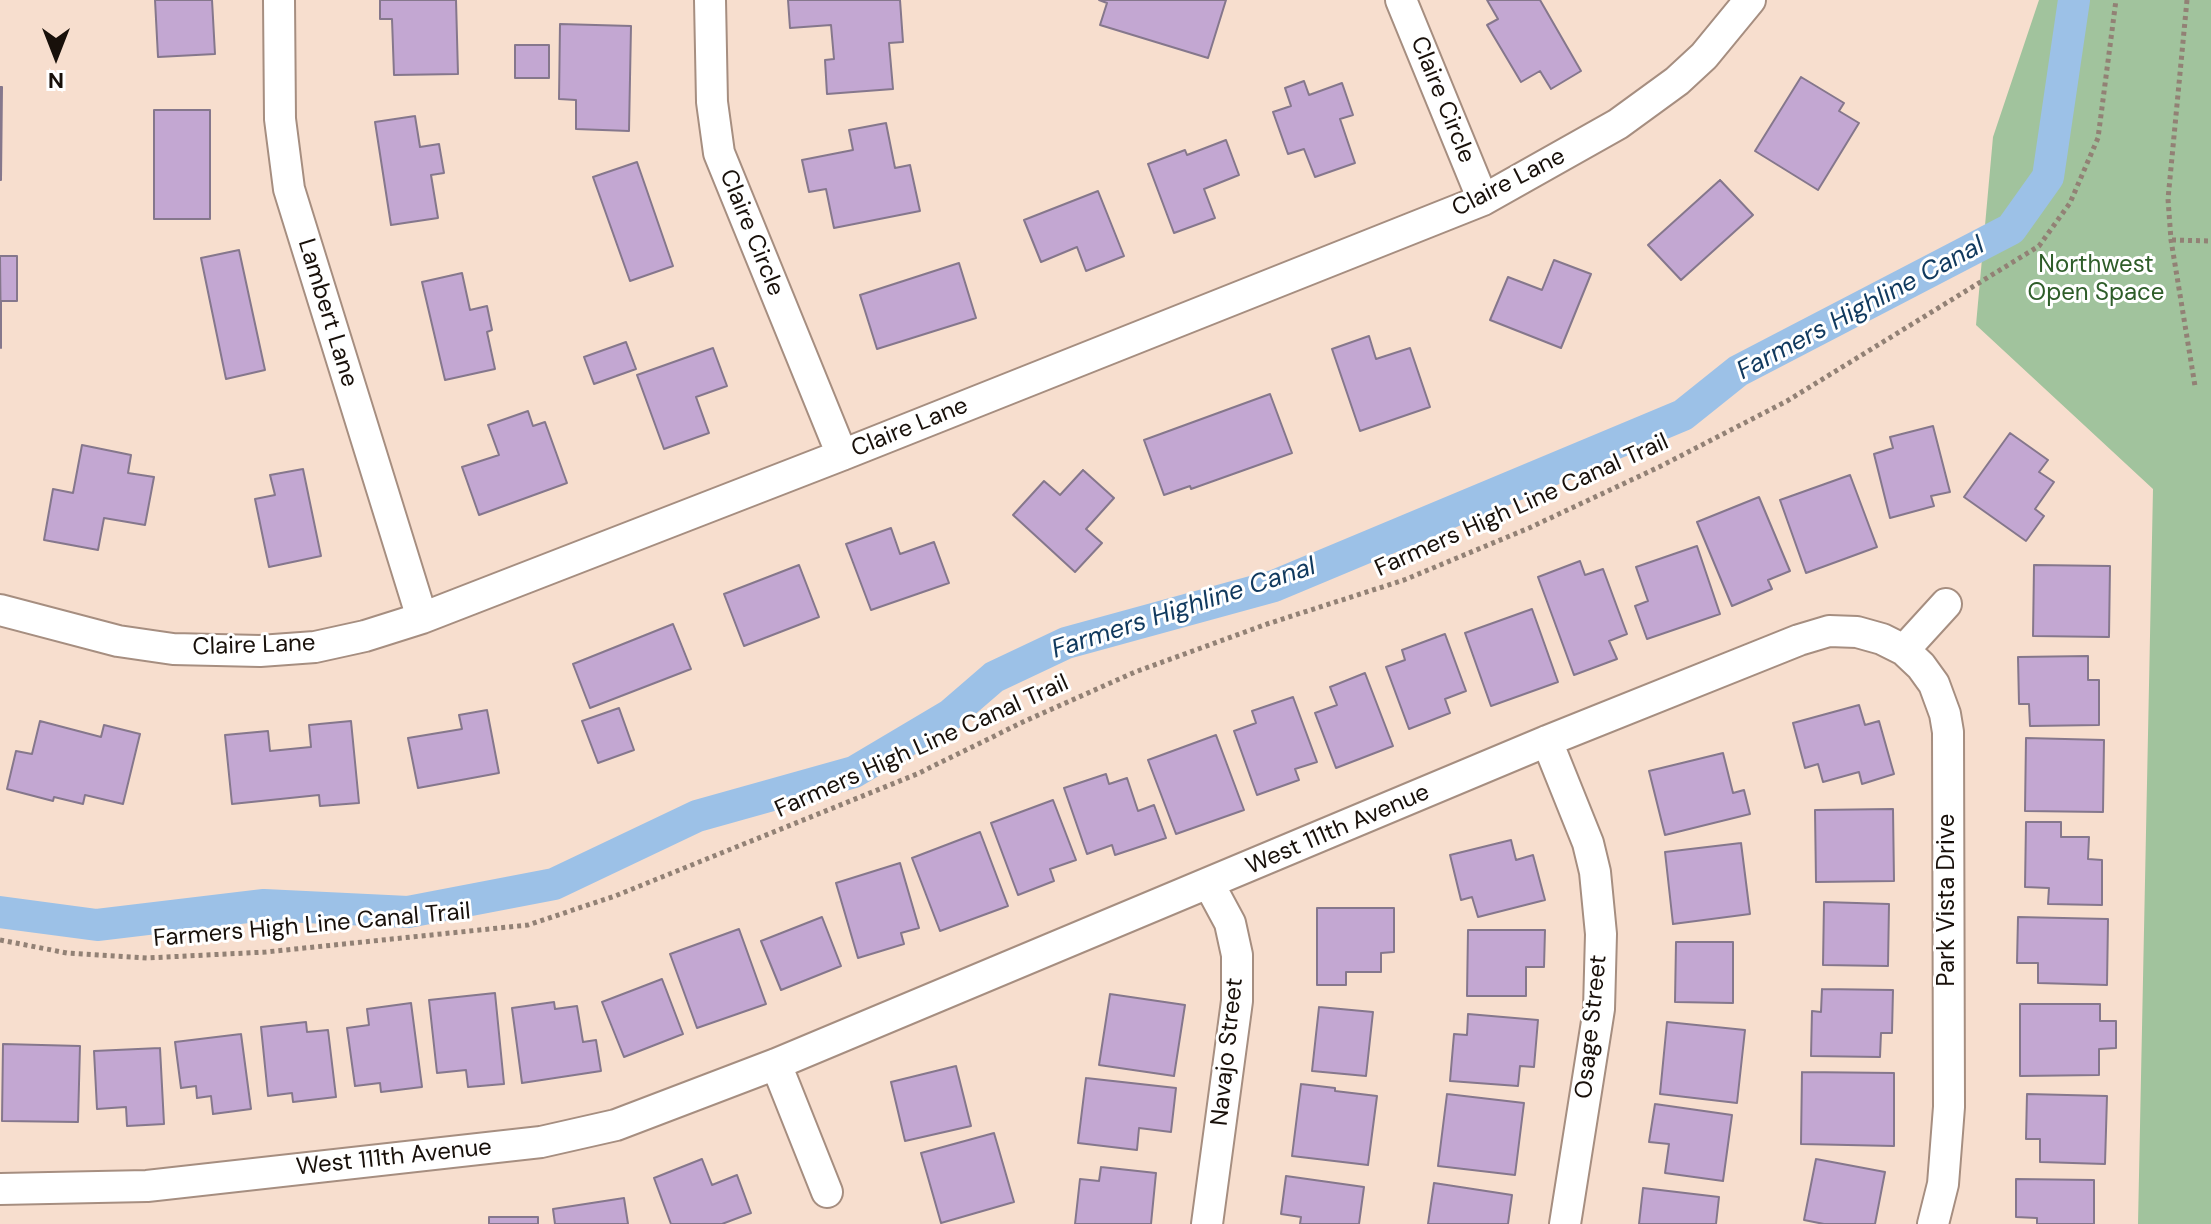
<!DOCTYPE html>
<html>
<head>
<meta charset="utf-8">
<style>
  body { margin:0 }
  #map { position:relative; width:2211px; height:1224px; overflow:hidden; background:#f7dece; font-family:"DM Sans",sans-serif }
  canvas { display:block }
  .north { position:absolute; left:16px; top:16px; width:80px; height:80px; -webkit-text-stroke:6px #fff; paint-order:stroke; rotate:180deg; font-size:22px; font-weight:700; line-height:32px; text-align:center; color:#18100a }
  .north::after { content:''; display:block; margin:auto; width:28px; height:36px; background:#18100a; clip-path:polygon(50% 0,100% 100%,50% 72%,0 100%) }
</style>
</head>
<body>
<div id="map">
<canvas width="2211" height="1224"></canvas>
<div class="north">N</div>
</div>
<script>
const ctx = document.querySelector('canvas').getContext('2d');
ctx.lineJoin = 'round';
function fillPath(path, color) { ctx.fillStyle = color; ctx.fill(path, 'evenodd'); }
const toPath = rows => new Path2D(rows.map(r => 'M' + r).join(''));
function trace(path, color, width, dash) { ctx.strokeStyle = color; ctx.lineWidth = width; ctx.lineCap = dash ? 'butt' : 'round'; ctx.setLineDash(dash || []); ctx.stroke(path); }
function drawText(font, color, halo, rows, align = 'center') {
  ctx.font = font + ' "DM Sans",sans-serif'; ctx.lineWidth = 6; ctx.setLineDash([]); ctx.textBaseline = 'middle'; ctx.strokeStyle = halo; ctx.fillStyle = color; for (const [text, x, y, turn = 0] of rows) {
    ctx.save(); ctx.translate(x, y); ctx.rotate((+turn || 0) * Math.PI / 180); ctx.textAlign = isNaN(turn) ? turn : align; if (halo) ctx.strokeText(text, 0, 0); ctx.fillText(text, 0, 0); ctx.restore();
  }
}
fillPath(toPath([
  [2039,0,2211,0,2211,1224,2138,1224,2153,489,1976,325,1993,137]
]), '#a1c39d');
trace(toPath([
  [0,912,97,925,264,905,408,912,554,884,697,816,854,772,950,715,994,677,1066,643,1274,586,1683,415,1738,371,2011,229,2048,177,2074,0]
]), '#9cc1e7', 32);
const building = toPath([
  [155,0,212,0,215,54,158,57,155,0],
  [380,0,456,0,458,74,394,75,392,19,380,19,380,0],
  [788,0,900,0,903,42,889,43,893,89,827,94,825,60,834,59,831,25,790,28,788,0],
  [1099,0,1226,0,1208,58,1100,25,1107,3,1099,0],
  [1487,0,1540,0,1581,71,1551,89,1540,71,1521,82,1487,25,1498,19,1487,0],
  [560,24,631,26,629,131,576,129,576,100,559,99,560,24],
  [515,45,549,45,549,78,515,78,515,45],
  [1801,77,1844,103,1839,111,1859,123,1818,190,1755,151,1801,77],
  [1304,81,1309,95,1342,83,1353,115,1340,119,1355,163,1315,177,1304,149,1288,154,1273,112,1291,106,1285,88,1304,81],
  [0,87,2,87,1,180,0,180,0,87],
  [154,110,210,110,210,219,154,219,154,110],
  [415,116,420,147,439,144,444,173,431,175,438,218,391,225,375,122,415,116],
  [886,123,895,168,910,165,920,211,834,228,826,189,809,192,802,160,853,150,849,130,886,123],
  [1226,140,1239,175,1204,189,1215,218,1174,233,1148,164,1185,150,1187,155,1226,140],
  [637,162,673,266,630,281,593,177,637,162],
  [1720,180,1753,215,1681,280,1648,245,1720,180],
  [1098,191,1124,256,1086,271,1077,247,1041,262,1024,220,1098,191],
  [239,250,265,370,226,379,201,258,239,250],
  [0,256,17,256,17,301,1,301,1,348,0,256],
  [1554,260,1591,274,1561,348,1490,320,1508,277,1542,290,1554,260],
  [959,263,976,318,877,349,860,295,959,263],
  [462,273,470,310,487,306,492,330,487,332,495,369,445,380,422,282,462,273],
  [1369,336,1376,359,1410,348,1430,407,1360,431,1332,349,1369,336],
  [626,342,636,369,594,384,584,357,626,342],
  [713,348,727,386,696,397,709,433,664,449,637,375,713,348],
  [1270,394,1292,453,1191,489,1190,486,1164,495,1144,440,1270,394],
  [528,411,533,426,545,422,567,483,479,515,462,467,499,455,488,425,528,411],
  [1933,426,1950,492,1931,496,1934,506,1890,518,1874,454,1893,448,1890,437,1933,426],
  [2010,433,2048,460,2039,472,2054,482,2035,509,2044,516,2026,541,1964,497,2010,433],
  [82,445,131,455,128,473,154,477,145,525,104,518,98,550,44,540,53,489,73,493,82,445],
  [303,469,321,556,269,567,255,499,275,495,270,475,303,469],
  [1083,470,1114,498,1086,529,1102,543,1075,572,1013,515,1044,481,1060,495,1083,470],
  [1850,475,1877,547,1806,573,1780,500,1850,475],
  [1759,497,1790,571,1768,580,1772,589,1732,606,1697,522,1759,497],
  [891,528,900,554,934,542,949,583,871,610,846,544,891,528],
  [1697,546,1720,614,1647,639,1635,606,1648,601,1636,567,1697,546],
  [1580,561,1585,575,1603,569,1627,634,1609,641,1617,659,1574,675,1538,577,1580,561],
  [799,565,819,617,744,646,724,594,799,565],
  [2034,565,2110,566,2109,637,2033,636,2034,565],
  [1532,609,1558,682,1491,706,1465,633,1532,609],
  [673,624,691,669,590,708,573,664,673,624],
  [1445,634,1466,691,1445,699,1450,713,1409,729,1386,667,1405,660,1402,650,1445,634],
  [2088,656,2088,680,2099,680,2099,725,2030,726,2029,704,2019,704,2018,657,2088,656],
  [1365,673,1393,746,1336,768,1315,713,1337,705,1330,687,1365,673],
  [1293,697,1317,762,1295,769,1299,780,1257,795,1234,731,1256,723,1252,711,1293,697],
  [1859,705,1865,725,1879,721,1894,774,1862,784,1859,772,1823,782,1818,764,1805,768,1793,723,1859,705],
  [619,708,634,750,598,763,582,721,619,708],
  [487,710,499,773,418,788,408,738,462,729,459,715,487,710],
  [40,721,101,737,104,725,140,734,123,804,85,795,83,804,54,797,53,801,7,789,16,751,32,754,40,721],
  [351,721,359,803,320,806,319,795,232,804,225,735,268,731,270,751,311,747,309,725,351,721],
  [1216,735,1244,810,1176,834,1148,760,1216,735],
  [2026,738,2104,740,2103,812,2025,811,2026,738],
  [1723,753,1733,793,1744,790,1750,814,1665,835,1649,771,1723,753],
  [1106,774,1109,784,1127,778,1138,811,1154,805,1166,838,1115,855,1112,845,1087,854,1064,788,1106,774],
  [1053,800,1076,860,1050,869,1054,881,1018,895,991,823,1053,800],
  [1893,809,1894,881,1816,882,1815,810,1893,809],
  [2026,822,2061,822,2061,837,2089,837,2088,859,2102,860,2102,905,2048,904,2049,888,2025,887,2026,822],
  [980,832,1008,906,940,931,912,858,980,832],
  [1511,840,1516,860,1533,855,1545,900,1478,917,1472,897,1461,900,1450,855,1511,840],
  [1741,843,1750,914,1673,924,1665,852,1741,843],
  [900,863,919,928,901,933,904,944,858,958,836,883,900,863],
  [1824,902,1889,904,1888,966,1823,965,1824,902],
  [1317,908,1394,908,1394,952,1381,953,1381,972,1346,972,1346,985,1317,985,1317,908],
  [822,917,841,966,781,990,761,941,822,917],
  [2018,917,2108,919,2107,985,2038,983,2038,963,2017,963,2018,917],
  [739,929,766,1004,697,1028,670,954,739,929],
  [1468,930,1545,930,1544,967,1526,967,1526,996,1467,996,1468,930],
  [1676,942,1733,942,1733,1003,1675,1002,1676,942],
  [662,979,683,1034,624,1057,602,1002,662,979],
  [1822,989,1893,990,1892,1033,1881,1033,1880,1057,1811,1056,1812,1011,1821,1012,1822,989],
  [495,993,504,1084,468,1087,466,1070,437,1073,429,1000,495,993],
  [1110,994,1185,1005,1174,1076,1099,1065,1110,994],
  [554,1002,555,1009,577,1006,583,1042,596,1040,601,1071,522,1083,512,1008,554,1002],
  [411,1003,422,1087,381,1092,380,1083,355,1086,347,1028,369,1025,367,1009,411,1003],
  [2020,1004,2100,1004,2100,1021,2116,1021,2116,1048,2099,1049,2099,1075,2020,1076,2020,1004],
  [1319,1007,1373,1012,1366,1076,1312,1071,1319,1007],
  [1468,1014,1538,1020,1534,1067,1520,1066,1518,1086,1450,1081,1454,1034,1467,1035,1468,1014],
  [306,1022,307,1032,328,1030,336,1097,293,1102,292,1093,268,1096,261,1027,306,1022],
  [1667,1022,1745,1030,1737,1103,1660,1094,1667,1022],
  [241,1034,251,1109,213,1114,211,1096,197,1098,196,1086,181,1088,175,1042,241,1034],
  [3,1044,80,1046,78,1122,2,1121,3,1044],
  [160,1048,164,1124,127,1126,126,1107,97,1109,94,1051,160,1048],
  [956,1066,971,1126,905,1141,891,1082,956,1066],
  [1802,1072,1894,1073,1894,1146,1801,1144,1802,1072],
  [1086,1078,1176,1088,1171,1132,1139,1128,1137,1150,1078,1143,1086,1078],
  [1301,1084,1335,1088,1335,1091,1377,1096,1368,1165,1292,1156,1301,1084],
  [1447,1094,1524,1103,1515,1175,1438,1166,1447,1094],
  [2027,1094,2107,1096,2105,1164,2040,1162,2040,1139,2026,1139,2027,1094],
  [1655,1104,1732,1115,1723,1181,1665,1173,1669,1144,1649,1142,1655,1104],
  [994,1133,1014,1202,941,1223,921,1153,994,1133],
  [702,1159,712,1185,737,1175,751,1213,722,1224,671,1224,654,1178,702,1159],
  [1816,1159,1885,1172,1875,1224,1824,1224,1804,1220,1816,1159],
  [1101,1167,1156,1173,1151,1224,1075,1224,1080,1179,1099,1181,1101,1167],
  [1286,1176,1364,1187,1359,1224,1300,1224,1301,1217,1281,1214,1286,1176],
  [2016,1179,2094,1180,2094,1224,2037,1224,2037,1218,2016,1217,2016,1179],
  [1434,1183,1512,1195,1508,1224,1428,1224,1434,1183],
  [1643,1188,1719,1197,1716,1224,1639,1224,1643,1188],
  [624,1198,628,1224,555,1224,553,1209,624,1198],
  [489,1217,538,1217,538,1224,489,1224,489,1217]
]);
fillPath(building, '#c3a7d2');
trace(building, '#85778c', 2);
const minor = toPath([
  [279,0,280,119,289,189,422,618],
  [710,0,712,102,719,153,842,455],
  [1401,0,1483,200],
  [0,610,118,641,173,649,260,651,315,647,365,636,422,618,842,455,1483,200,1618,124,1677,81,1704,56,1750,0],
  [1904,650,1946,604],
  [1547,741,1588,843,1595,872,1601,934,1599,1009,1565,1224],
  [776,1064,827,1192],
  [0,1189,147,1186,541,1142,616,1125,776,1064,1547,741,1799,640,1829,631,1857,632,1882,639,1904,650,1921,666,1934,684,1945,714,1948,732,1949,1107,1943,1184,1933,1224],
  [1207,1224,1237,1001,1237,955,1230,923,1209,884]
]);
trace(minor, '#a68e80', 34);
trace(toPath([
  [2187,0,2168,199,2171,240,2195,386],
  [2172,240,2211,241],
  [0,940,67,953,147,958,266,952,528,925,615,896,917,774,1025,721,1135,672,1267,624,1404,580,1529,528,1659,467,1787,401,2039,246,2070,203,2098,138,2116,0]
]), '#928175', 5, [4, 4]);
trace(minor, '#fff', 30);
drawText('24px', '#18100a', '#fff', [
  ["Claire Circle",1442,100,68],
  ["Claire Lane",1509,183,-27],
  ["Claire Circle",751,233,68],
  ["Lambert Lane",327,313,73],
  ["Claire Lane",910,428,-22],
  ["Farmers High Line Canal Trail",1522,506,-24],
  ["Claire Lane",254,646,-2],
  ["Farmers High Line Canal Trail",922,747,-24],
  ["West 111th Avenue",1338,830,-23],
  ["Park Vista Drive",1948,900,-90],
  ["Farmers High Line Canal Trail",312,926,-5],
  ["Osage Street",1592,1027,-84],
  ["Navajo Street",1228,1052,-84],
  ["West 111th Avenue",394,1158,-6]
]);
drawText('24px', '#2e5d29', '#fff', [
  ["Northwest",2096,266],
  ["Open Space",2096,294]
]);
drawText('italic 26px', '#10395e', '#fff', [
  ["Farmers Highline Canal",1861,309,-28],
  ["Farmers Highline Canal",1184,609,-18]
]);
</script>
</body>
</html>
